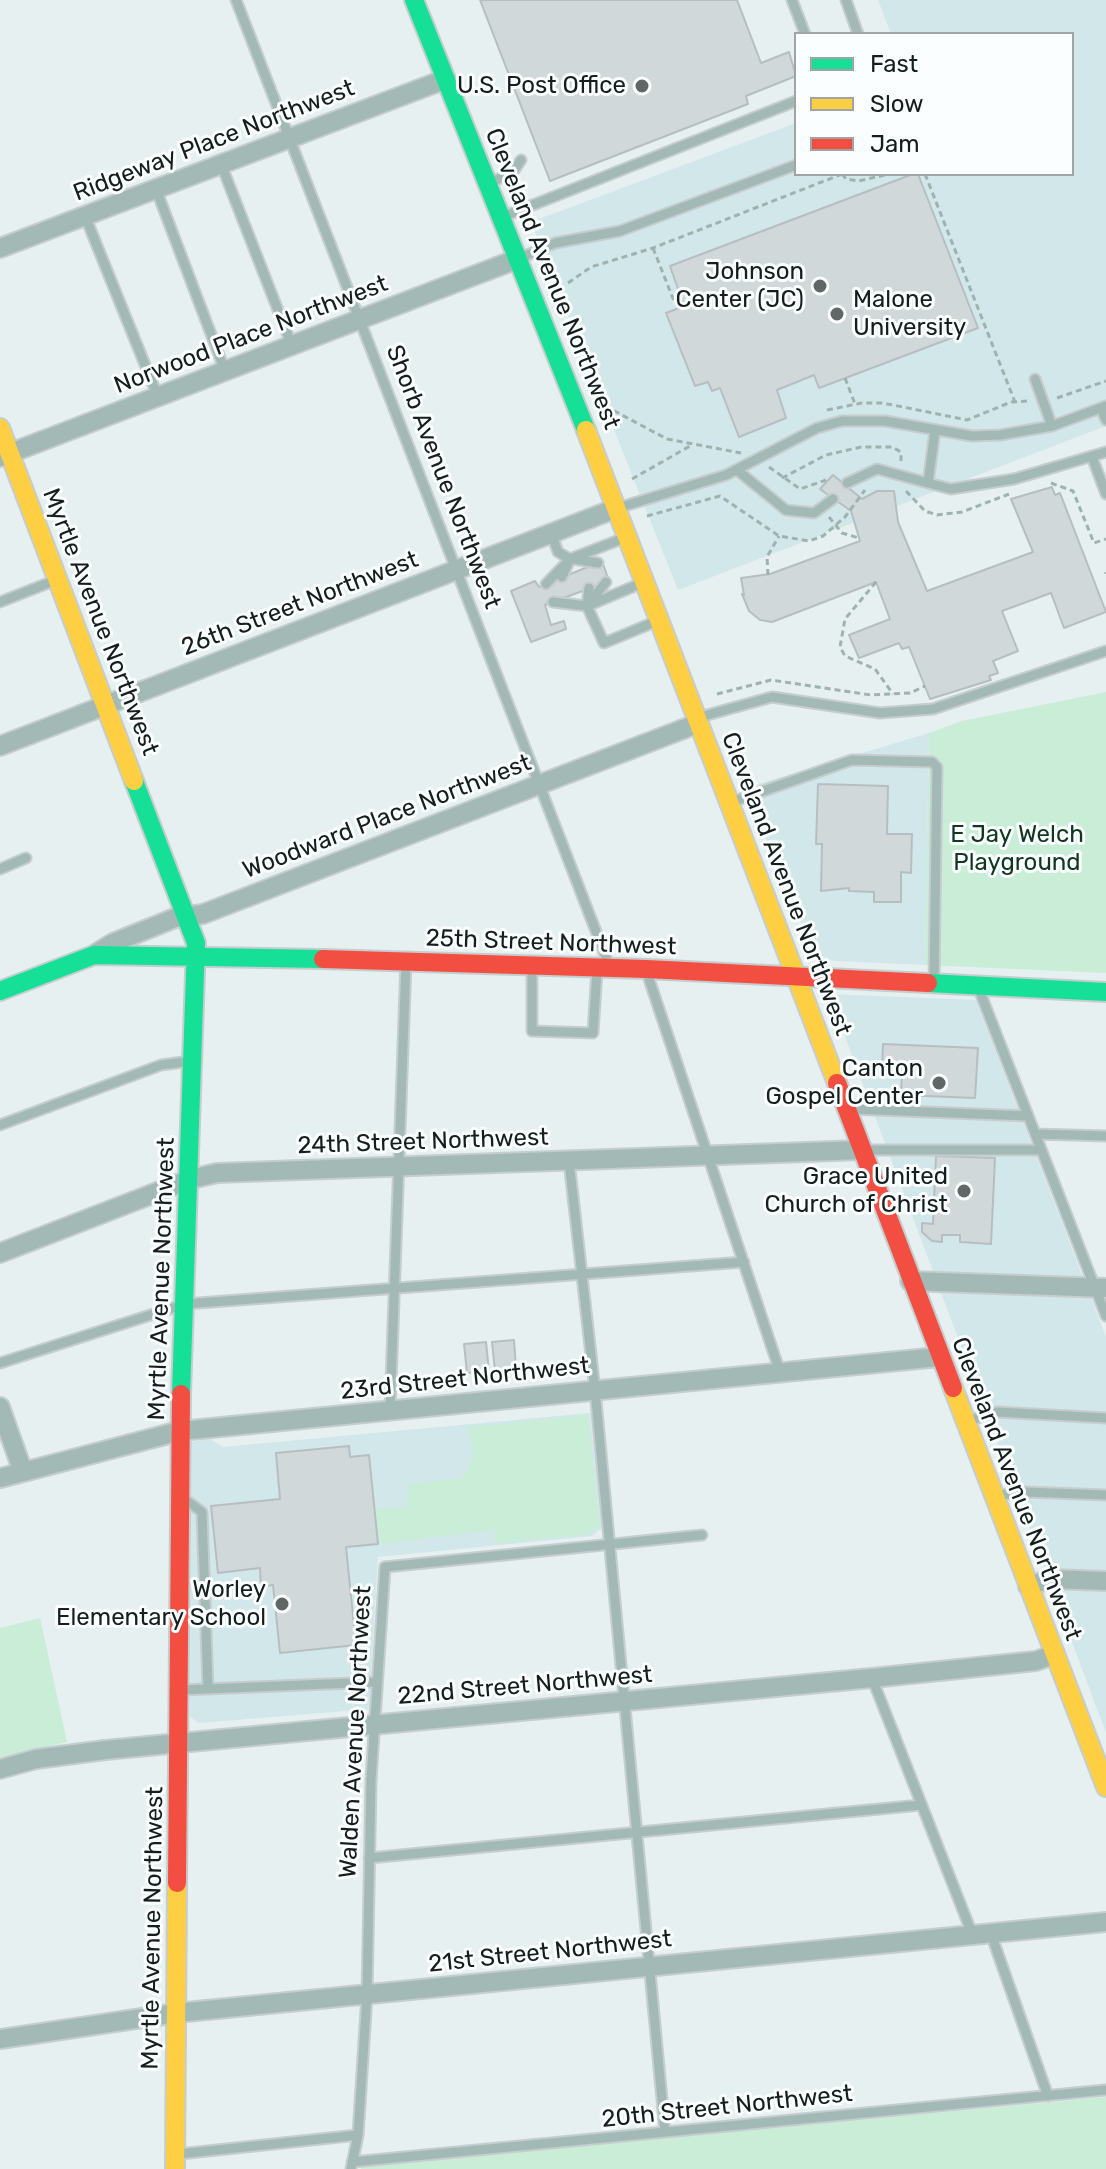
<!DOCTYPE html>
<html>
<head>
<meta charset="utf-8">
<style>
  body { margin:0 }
  #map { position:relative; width:1106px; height:2169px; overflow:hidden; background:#e6f0f1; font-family:Rubik,sans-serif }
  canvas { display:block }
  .legend { position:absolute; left:794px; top:32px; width:280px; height:144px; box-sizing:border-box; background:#fafefe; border:2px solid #9fa4a4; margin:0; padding:10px 14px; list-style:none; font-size:24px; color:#161d1d }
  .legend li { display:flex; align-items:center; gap:16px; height:40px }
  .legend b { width:40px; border:2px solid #9fa4a4 }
</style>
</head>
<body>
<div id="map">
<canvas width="1106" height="2169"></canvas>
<ul class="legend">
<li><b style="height:10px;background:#16e098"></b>Fast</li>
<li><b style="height:10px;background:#ffcf43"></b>Slow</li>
<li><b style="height:10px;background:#f24e42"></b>Jam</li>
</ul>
</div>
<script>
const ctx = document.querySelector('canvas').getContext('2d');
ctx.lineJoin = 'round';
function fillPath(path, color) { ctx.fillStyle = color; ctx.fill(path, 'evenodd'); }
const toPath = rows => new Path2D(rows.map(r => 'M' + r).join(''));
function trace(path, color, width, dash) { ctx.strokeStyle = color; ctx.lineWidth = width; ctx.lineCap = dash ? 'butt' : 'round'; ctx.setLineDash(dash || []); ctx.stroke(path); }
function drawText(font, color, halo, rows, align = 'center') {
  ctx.font = font + ' Rubik,sans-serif'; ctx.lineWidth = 6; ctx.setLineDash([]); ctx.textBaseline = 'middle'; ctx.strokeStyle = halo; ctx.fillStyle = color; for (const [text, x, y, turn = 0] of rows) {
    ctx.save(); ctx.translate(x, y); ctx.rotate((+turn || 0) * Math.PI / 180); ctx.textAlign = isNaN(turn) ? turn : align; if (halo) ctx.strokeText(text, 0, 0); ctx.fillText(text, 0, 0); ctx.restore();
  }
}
fillPath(toPath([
  [878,0,1106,0,1106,426,678,590,531,222,796,123,796,174,1072,174,1072,34,891,34],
  [929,733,925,965,816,960,745,788],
  [829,994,976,1000,1106,1337,1106,1733],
  [590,1413,602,1528,592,1536,378,1557,369,1709,199,1723,190,1717,191,1442,210,1439,223,1447]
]), '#d2e7e9');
fillPath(toPath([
  [1106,692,1106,973,925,965,929,733,962,721],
  [588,1415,600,1526,589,1534,496,1543,494,1530,378,1544,375,1509,407,1507,408,1484,464,1478,463,1474,469,1471,473,1450,468,1427],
  [40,1618,67,1742,0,1757,0,1628],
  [1106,2097,1106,2169,361,2169,361,2167]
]), '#c9edd7');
const building = toPath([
  [480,0,737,0,761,63,789,52,796,76,746,96,748,104,550,181,480,0],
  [913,174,918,174,978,328,819,388,814,375,777,390,786,418,739,437,720,388,712,391,708,382,695,386,666,313,684,306,670,266,913,174],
  [833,475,862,499,877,491,894,491,898,522,927,591,1033,552,1011,499,1052,487,1055,495,1060,493,1106,612,1064,628,1051,593,1002,611,1018,651,993,661,998,673,989,676,991,680,930,699,909,647,902,649,899,643,859,658,849,635,890,619,876,582,772,622,760,620,749,611,742,594,744,595,741,578,770,574,860,541,851,511,820,489,833,475],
  [602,561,609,581,545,605,551,625,564,621,566,629,531,642,511,591,535,581,539,587,602,561],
  [818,784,888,786,887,834,912,834,911,873,901,872,901,902,874,902,874,892,849,891,849,888,821,891,822,844,816,844,818,784],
  [883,1044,978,1048,975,1098,901,1095,902,1071,882,1070,883,1044],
  [936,1156,995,1158,991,1244,960,1242,960,1235,942,1235,942,1242,932,1241,922,1232,922,1223,933,1224,936,1156],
  [514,1340,516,1369,495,1371,492,1342,514,1340],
  [486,1342,489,1371,467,1373,464,1344,486,1342],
  [349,1446,350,1457,369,1455,378,1544,346,1547,356,1645,280,1653,273,1585,261,1587,260,1568,218,1573,211,1506,280,1499,276,1453,349,1446]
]);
fillPath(building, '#d0d8da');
trace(building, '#b7bec1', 2);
const lane = toPath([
  [236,0,609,965],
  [792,0,805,34],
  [846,0,858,34],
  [221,164,292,346],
  [494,181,513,172,521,160],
  [156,189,225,371],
  [85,216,158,397],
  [505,216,796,101],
  [523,257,555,243,620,231,796,165],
  [1035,379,1052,426],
  [1101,408,1106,420],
  [935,431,928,483,951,489,1014,479,1106,452],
  [1092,457,1106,494],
  [737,470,786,510,814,513,833,499],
  [847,483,877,469,928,483],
  [621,507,726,475,817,428,842,421,885,421,972,436,1000,435,1052,426,1106,406],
  [573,559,598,563],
  [562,577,570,559,624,538],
  [546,584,570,559,558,552,551,533],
  [589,588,587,606,604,643,657,621],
  [0,602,56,580],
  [553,602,587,606,642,583],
  [589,603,606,582],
  [700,717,772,697,880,713,933,709,1106,651],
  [735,801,852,760,932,762,937,767,934,982],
  [0,869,26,858],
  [532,968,532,1031,593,1033,597,970],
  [647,973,780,1372],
  [978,987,1106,1316],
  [851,1109,1028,1116],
  [0,1125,161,1065,191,1061],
  [1035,1134,1106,1136],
  [869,1150,1041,1150],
  [569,1161,595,1390,665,2131],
  [0,1363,185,1304,744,1262],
  [390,1411,406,962],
  [971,1420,997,1412,1106,1418],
  [1001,1495,1025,1492,1106,1495],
  [183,1498,202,1512,208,1689],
  [872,1678,973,1936],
  [181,1690,377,1682],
  [369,1858,921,1805],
  [991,1934,1048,2096],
  [179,2154,358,2135],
  [352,2162,1106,2090],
  [351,2169,358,2135,367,1995,371,1780,385,1567,702,1535]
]);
const street = toPath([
  [0,248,446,79],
  [0,457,520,258],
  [0,746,617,508],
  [97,953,113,943,175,918,203,914,699,723],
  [0,1253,191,1179,217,1173,862,1150],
  [910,1281,1106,1288],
  [0,1407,23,1472],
  [0,1478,180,1431,939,1357],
  [1028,1586,1051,1579,1106,1581],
  [0,1769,36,1759,105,1750,872,1678,1036,1661,1055,1654],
  [0,2039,176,2013,1106,1922]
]);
const fast = toPath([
  [414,0,586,430],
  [134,781,196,943,181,1394],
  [928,983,1106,992],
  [0,991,94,955,323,959]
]);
const slow = toPath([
  [0,428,134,781],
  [586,430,837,1083],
  [953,1388,1106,1787],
  [175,2169,177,1883]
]);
const jam = toPath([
  [323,959,646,969,928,983],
  [837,1083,953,1388],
  [177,1883,181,1394]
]);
trace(lane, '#c6cdce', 13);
trace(street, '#c6cdce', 22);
trace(fast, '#c6cdce', 22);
trace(slow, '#c6cdce', 22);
trace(jam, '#c6cdce', 22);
trace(toPath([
  [842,174,846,179,858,181,890,174],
  [925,174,1015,402],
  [653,248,674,301,684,306],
  [568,283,591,267,653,248,842,174],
  [845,378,855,404],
  [1057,398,1106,381],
  [605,406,667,439,741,453],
  [827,410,862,403,883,403,967,420,1011,402,1029,401],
  [769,467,800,489,826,480],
  [782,478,826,455,861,447,892,447,901,452,901,461],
  [632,479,690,446],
  [1051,483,1073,491,1094,543,1106,539],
  [906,491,925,511,937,515,962,512,1009,494],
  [647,516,720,496,779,536,809,541,823,536,845,517,865,490],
  [829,517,842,533,859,538],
  [1106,572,1106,574],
  [768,575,767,557,779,536],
  [876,582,845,619,840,647,845,656,875,669,893,694],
  [717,694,771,680,871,695,910,693,925,686]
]), '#a0b2b0', 3, [6, 4]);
trace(lane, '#a3b9b6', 9);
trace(street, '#a3b9b6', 18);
trace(fast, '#16e098', 18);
trace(slow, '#ffcf43', 18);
trace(jam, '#f24e42', 18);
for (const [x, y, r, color] of [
  [642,86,8,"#5f6767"],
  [820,286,8,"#5f6767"],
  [837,314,8,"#5f6767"],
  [939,1083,8,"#5f6767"],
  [964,1191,8,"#5f6767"],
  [282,1604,8,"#5f6767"]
]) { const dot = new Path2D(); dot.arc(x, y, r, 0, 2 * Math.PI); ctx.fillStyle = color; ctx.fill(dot); trace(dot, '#fafefe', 3); }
drawText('24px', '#161d1d', '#fafefe', [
  ["U.S. Post Office",626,86],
  ["Johnson",804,272],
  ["Center (JC)",804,300],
  ["Malone",853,300,"left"],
  ["University",853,328,"left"],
  ["Canton",923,1069],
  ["Gospel Center",923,1097],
  ["Grace United",948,1177],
  ["Church of Christ",948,1205],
  ["Worley",266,1590],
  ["Elementary School",266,1618]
], 'right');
drawText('24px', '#161d1d', '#fafefe', [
  ["Ridgeway Place Northwest",214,141,-21],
  ["Cleveland Avenue Northwest",552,279,68],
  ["Norwood Place Northwest",251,335,-21],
  ["Shorb Avenue Northwest",443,477,69],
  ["26th Street Northwest",300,604,-21],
  ["Myrtle Avenue Northwest",100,622,69],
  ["Woodward Place Northwest",387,817,-21],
  ["Cleveland Avenue Northwest",786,884,69],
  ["25th Street Northwest",551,943,2],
  ["24th Street Northwest",423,1142,-2],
  ["Myrtle Avenue Northwest",162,1279,-88],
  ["23rd Street Northwest",465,1379,-6],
  ["Cleveland Avenue Northwest",1016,1489,69],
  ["22nd Street Northwest",525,1686,-5],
  ["Walden Avenue Northwest",356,1732,-87],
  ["Myrtle Avenue Northwest",153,1928,-89],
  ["21st Street Northwest",550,1952,-6],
  ["20th Street Northwest",727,2107,-6]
]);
drawText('24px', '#11371f', '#fafefe', [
  ["E Jay Welch",1017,835],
  ["Playground",1017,863]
]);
</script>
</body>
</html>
